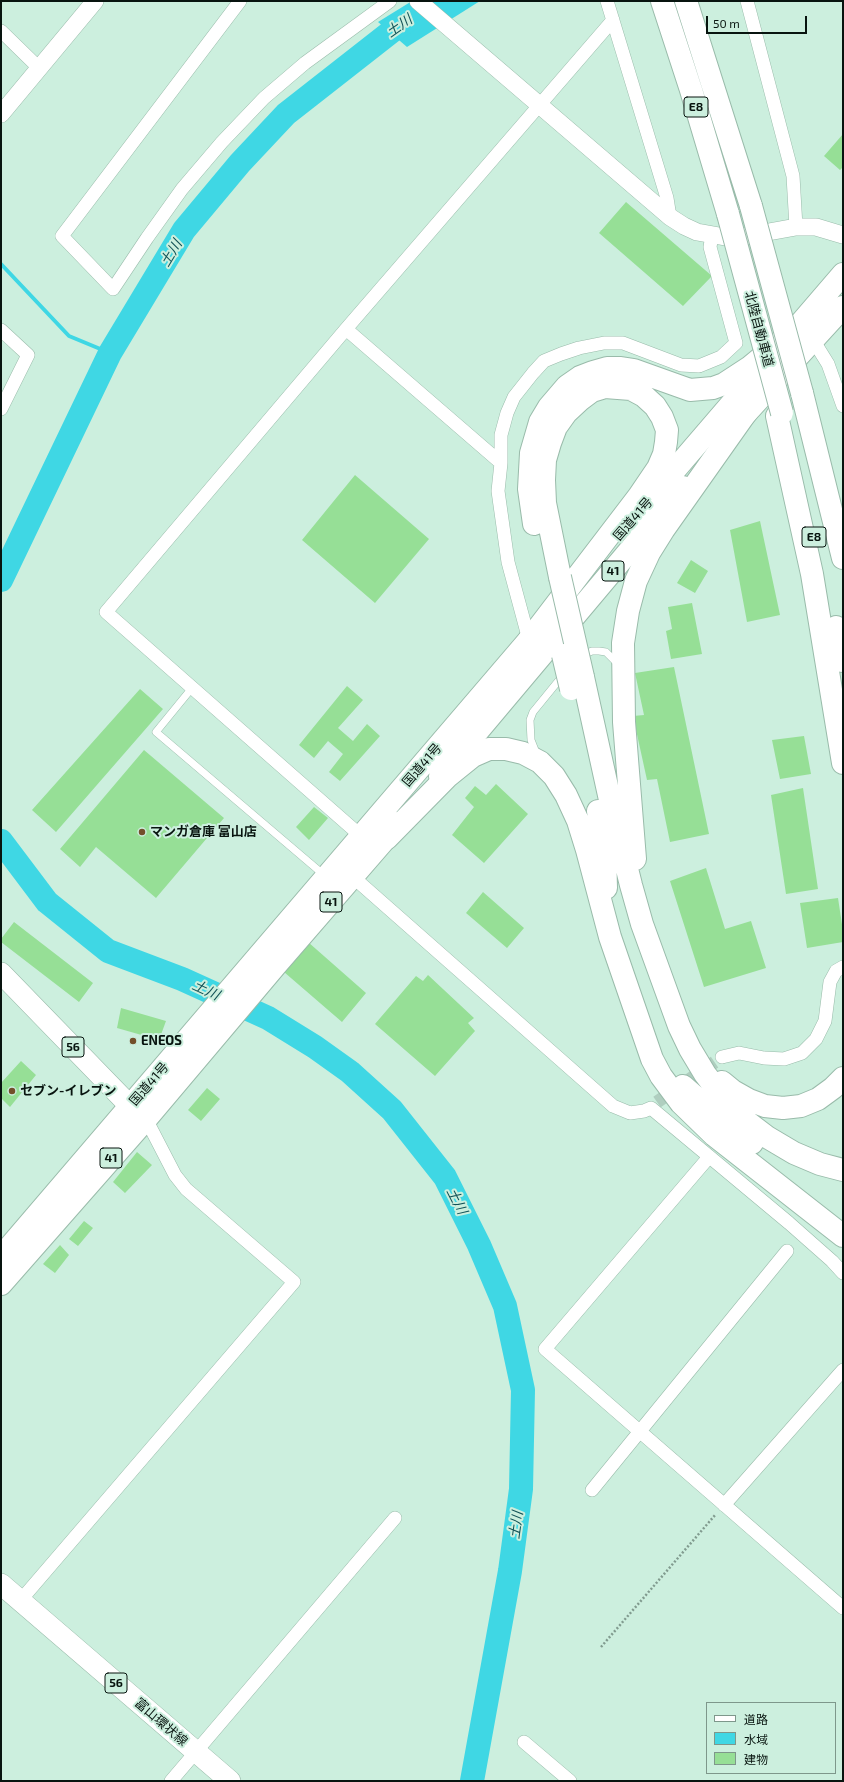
<!DOCTYPE html>
<html>
<head>
<meta charset="utf-8">
<style>
  body { margin:0 }
  #map { position:relative; width:844px; height:1782px; overflow:hidden; background:#ccefde; font-family:"Exo 2","Noto Sans JP",sans-serif }
  canvas { display:block }
  .frame { position:absolute; inset:0; border:2px solid #08140f; pointer-events:none }
  .legend { position:absolute; left:706px; top:1702px; width:130px; height:72px; box-sizing:border-box; background:#ccefde; border:1px solid #7e978b; margin:0; padding:5px 7px; list-style:none; font-size:12px; color:#08140f }
  .legend li { display:flex; align-items:center; gap:8px; height:20px }
  .legend b { width:20px; border:1px solid #7e978b }
  .scale { position:absolute; left:706px; top:16px; width:101px; height:18px; box-sizing:border-box; border:2px solid #08140f; border-top:0; padding-left:5px; font-size:12px; line-height:14px; white-space:nowrap; color:#08140f; -webkit-text-stroke:3px #ccefde; paint-order:stroke }
</style>
</head>
<body>
<div id="map">
<canvas width="844" height="1782"></canvas>
<div class="frame"></div>
<ul class="legend">
<li><b style="height:5px;background:#fff"></b>道路</li>
<li><b style="height:11px;background:#3fd7e4"></b>水域</li>
<li><b style="height:11px;background:#96df96"></b>建物</li>
</ul>
<div class="scale">50 m</div>
</div>
<script>
const ctx = document.querySelector('canvas').getContext('2d');
ctx.lineJoin = 'round';
function fillPath(path, color) { ctx.fillStyle = color; ctx.fill(path, 'evenodd'); }
const toPath = rows => new Path2D(rows.map(r => 'M' + r).join(''));
function trace(path, color, width, dash) { ctx.strokeStyle = color; ctx.lineWidth = width; ctx.lineCap = dash ? 'butt' : 'round'; ctx.setLineDash(dash || []); ctx.stroke(path); }
function drawText(font, color, halo, rows, align = 'center') {
  ctx.font = font + ' "Exo 2","Noto Sans JP",sans-serif'; ctx.lineWidth = 4; ctx.setLineDash([]); ctx.textBaseline = 'middle'; ctx.strokeStyle = halo; ctx.fillStyle = color; for (const [text, x, y, turn = 0] of rows) {
    ctx.save(); ctx.translate(x, y); ctx.rotate((+turn || 0) * Math.PI / 180); ctx.textAlign = isNaN(turn) ? turn : align; if (halo) ctx.strokeText(text, 0, 0); ctx.fillText(text, 0, 0); ctx.restore();
  }
}
fillPath(toPath([
  [412,1,480,1,407,47,378,22]
]), '#3fd7e4');
trace(toPath([
  [1,264,69,336,110,353]
]), '#3fd7e4', 4);
trace(toPath([
  [1,580,110,353,184,230,240,163,286,114,392,31,436,1],
  [1,841,47,902,108,951,182,979,268,1018,315,1047,350,1072,392,1110,445,1177,479,1245,505,1306,523,1390,521,1489,510,1571,472,1781]
]), '#3fd7e4', 24);
fillPath(toPath([
  [843,134,843,167,840,170,824,156],
  [626,202,712,276,683,306,599,233],
  [355,475,429,539,375,603,302,540],
  [760,521,780,615,747,622,730,530],
  [691,560,708,571,695,593,677,583],
  [692,603,702,654,671,659,666,631,672,629,668,607],
  [674,667,709,834,670,842,657,779,647,780,633,716,644,715,635,673],
  [347,686,363,700,338,728,353,741,367,724,380,736,340,781,329,772,343,754,328,741,314,758,299,745],
  [140,689,163,709,56,832,32,810],
  [804,736,811,774,780,779,772,740],
  [144,750,224,818,156,898,96,847,80,867,60,849],
  [496,784,528,814,484,863,452,835,474,807,465,798,475,786,486,795],
  [803,788,818,889,786,894,771,795],
  [314,807,328,818,309,840,296,827],
  [706,868,725,929,751,921,766,968,704,987,670,881],
  [483,892,524,928,507,948,466,913],
  [838,898,843,931,843,942,807,948,800,903],
  [14,922,93,983,79,1002,1,942,1,939],
  [308,942,366,993,342,1022,284,972],
  [428,975,474,1018,468,1023,475,1031,435,1076,375,1024,416,976,423,981],
  [121,1008,166,1021,159,1040,117,1028],
  [21,1061,36,1075,10,1107,1,1098,1,1083],
  [207,1088,220,1099,201,1121,188,1110],
  [137,1152,152,1165,125,1193,113,1182],
  [84,1221,93,1228,78,1246,69,1239],
  [60,1245,69,1255,55,1273,43,1264]
]), '#96df96');
trace(toPath([
  [657,1102,722,1057]
]), '#afcebf', 13, [13, 6]);
const service = toPath([
  [580,656,592,651,599,651,606,652,618,664],
  [192,688,156,732,324,875],
  [537,755,531,740,530,720,533,712,564,674]
]);
const minor = toPath([
  [240,1,62,236,113,289,147,238,182,189,222,142,264,98,305,63,390,1],
  [607,1,667,198,670,217],
  [747,1,793,176,796,227],
  [1,31,39,68],
  [346,329,501,463],
  [1,330,28,355,1,409],
  [810,335,828,364,843,406],
  [529,640,508,562,498,491,501,463,501,435,507,413,514,397,533,373,544,361,561,354,579,348,604,343,623,343,681,365,699,366,721,357,736,343,710,247,712,235],
  [361,836,106,612,346,329,613,20],
  [353,877,613,1106,630,1113,644,1111,651,1108,789,1223,832,1261,843,1273],
  [722,1057,739,1053,764,1058,784,1059,802,1053,816,1039,825,1021,830,982,836,971,843,967],
  [709,1157,545,1349,843,1608],
  [592,1490,787,1251],
  [724,1505,843,1370],
  [20,1601,294,1282,186,1189,175,1175,146,1119],
  [524,1742,570,1781],
  [171,1781,395,1518]
]);
const tertiary = toPath([
  [418,1,670,217,684,226,697,232,725,237,741,237,796,227,816,227,843,235],
  [1,114,95,1]
]);
const primary = toPath([
  [1,973,130,1106,144,1118],
  [1,1584,230,1781]
]);
const trunk = toPath([
  [736,424,843,307],
  [630,522,843,274],
  [440,776,683,487],
  [1,1257,541,626],
  [1,1284,146,1119,276,965,399,823]
]);
const motorway = toPath([
  [662,1,691,90,728,214],
  [686,1,751,206],
  [802,393,843,558],
  [777,416,812,574,843,763],
  [534,524,529,489,531,453,540,422,549,407,567,386,580,377,593,372,607,368,621,368,634,370,690,390,713,388,724,384,750,367,802,324],
  [836,627,843,661],
  [529,640,639,496,658,468,664,454,666,442,667,430,662,417,655,406,644,396,631,389,605,387,592,391,580,400,566,413,556,427,550,443,545,460,544,480,545,503,560,577],
  [583,677,612,809,631,885,642,924,679,1026,690,1049,705,1074,722,1096,742,1118,767,1137,794,1153,820,1164,843,1170],
  [598,811,605,851,606,888],
  [387,838,447,777,473,756,489,749,506,749,523,753,540,762,554,776,566,795,578,821,587,850,610,937,652,1059,661,1076,681,1103,714,1135,843,1236],
  [635,859,624,722,623,643,628,611,636,581,649,553,664,529,748,410],
  [722,1082,733,1091,749,1100,765,1106,783,1108,801,1106,818,1099,833,1088,843,1078],
  [683,1086,724,1122,752,1143]
]);
trace(service, '#9ba', 8);
trace(minor, '#9ba', 14);
trace(tertiary, '#9ba', 18);
trace(primary, '#9ba', 22);
trace(trunk, '#9ba', 24);
trace(motorway, '#9ba', 24);
trace(toPath([
  [601,1647,716,1514]
]), '#819b8f', 2.5, [2, 2]);
trace(service, '#fff', 7);
trace(minor, '#fff', 13);
trace(tertiary, '#fff', 17);
trace(primary, '#fff', 21);
trace(trunk, '#fff', 22);
trace(motorway, '#fff', 22);
const motorwayBridge = toPath([
  [751,206,802,393],
  [728,214,782,413],
  [560,577,583,677],
  [563,655,571,689]
]);
trace(motorwayBridge, '#9ba', 24, []);
trace(motorwayBridge, '#fff', 22);
for (const [x, y, r, color] of [
  [142,832,4,"#734f2a"],
  [133,1041,4,"#734f2a"],
  [12,1091,4,"#734f2a"]
]) { const dot = new Path2D(); dot.arc(x, y, r, 0, 2 * Math.PI); ctx.fillStyle = color; ctx.fill(dot); trace(dot, '#ccefde', 1.5); }
for (const [x, y, w] of [
  [696,107,24],
  [814,537,24],
  [613,571,22],
  [331,902,22],
  [73,1047,22],
  [111,1158,22],
  [116,1683,22]
]) { const box = new Path2D(); box.roundRect(x - w / 2, y - 10, w, 20, 3); ctx.fillStyle = '#ccefde'; ctx.fill(box); trace(box, '#08140f', 1); }
drawText('bold 12px', '#08140f', null, [
  ["E8",696,107],
  ["E8",814,537],
  ["41",613,571],
  ["41",331,902],
  ["56",73,1047],
  ["41",111,1158],
  ["56",116,1683]
]);
drawText('13px', '#08140f', '#ccefde', [
  ["北陸自動車道",759,329,75],
  ["国道41号",633,519,-49],
  ["国道41号",422,765,-49],
  ["国道41号",149,1084,-49],
  ["富山環状線",161,1722,41]
]);
drawText('bold 13px', '#08140f', '#ccefde', [
  ["マンガ倉庫 富山店",150,832],
  ["ENEOS",141,1041],
  ["セブン-イレブン",20,1091]
], 'left');
drawText('italic 14px', '#115156', '#ccefde', [
  ["土川",399,26,-35],
  ["土川",171,253,-59],
  ["土川",206,990,25],
  ["土川",457,1201,63],
  ["土川",516,1525,-82]
]);
</script>
</body>
</html>
